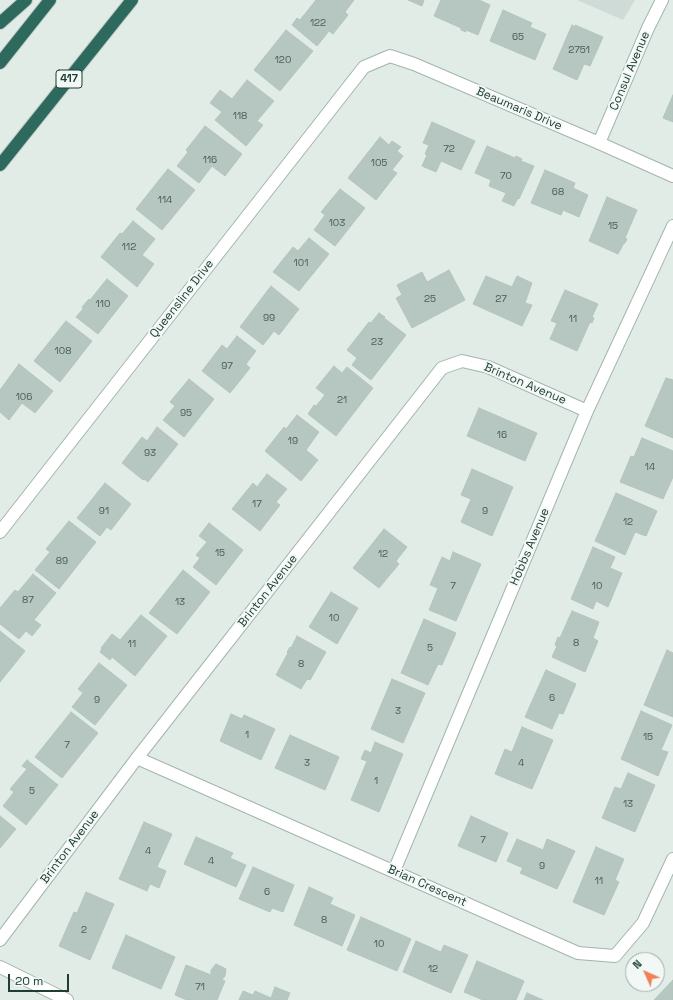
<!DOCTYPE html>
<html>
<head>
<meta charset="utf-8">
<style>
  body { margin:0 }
  #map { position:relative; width:673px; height:1000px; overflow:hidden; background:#e1ece7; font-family:"Space Grotesk",sans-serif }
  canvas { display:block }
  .north { position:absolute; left:625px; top:952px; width:40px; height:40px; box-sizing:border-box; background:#f1f8f5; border:1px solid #9eada8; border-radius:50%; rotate:315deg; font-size:11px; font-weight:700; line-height:16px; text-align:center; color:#213c35 }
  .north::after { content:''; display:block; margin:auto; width:14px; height:18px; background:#f38058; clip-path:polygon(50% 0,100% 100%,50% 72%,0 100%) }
  .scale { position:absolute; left:8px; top:974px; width:61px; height:18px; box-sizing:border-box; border:2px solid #213c35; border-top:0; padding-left:5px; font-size:12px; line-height:14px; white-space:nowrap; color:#213c35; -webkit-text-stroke:3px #f1f8f5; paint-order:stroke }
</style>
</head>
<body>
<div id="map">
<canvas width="673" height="1000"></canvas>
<div class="north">N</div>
<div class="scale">20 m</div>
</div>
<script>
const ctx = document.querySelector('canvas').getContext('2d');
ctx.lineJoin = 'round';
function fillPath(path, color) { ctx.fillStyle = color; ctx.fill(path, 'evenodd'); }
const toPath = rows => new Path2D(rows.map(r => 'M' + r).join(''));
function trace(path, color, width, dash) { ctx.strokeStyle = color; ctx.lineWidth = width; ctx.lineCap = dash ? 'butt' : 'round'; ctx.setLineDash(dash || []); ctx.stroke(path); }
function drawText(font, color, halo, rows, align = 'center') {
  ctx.font = font + ' "Space Grotesk",sans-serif'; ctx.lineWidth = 4; ctx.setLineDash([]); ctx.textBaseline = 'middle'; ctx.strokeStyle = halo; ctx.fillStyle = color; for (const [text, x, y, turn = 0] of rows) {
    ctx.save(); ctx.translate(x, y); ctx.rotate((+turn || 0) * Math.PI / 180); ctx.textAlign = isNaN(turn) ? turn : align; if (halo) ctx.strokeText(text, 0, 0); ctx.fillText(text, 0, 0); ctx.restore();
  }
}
fillPath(toPath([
  [577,0,635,0,623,20]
]), '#cfdbd6');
const building = toPath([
  [316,0,354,0,345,12,348,15,333,34,329,31,317,46,292,25,297,18,300,20,316,0],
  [408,0,424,0,422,6,408,0],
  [441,0,479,0,490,5,478,35,466,30,466,32,461,30,461,28,434,16,441,0],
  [503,10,532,23,530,27,546,34,535,60,490,41,503,10],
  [572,25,575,27,575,25,603,37,590,66,584,64,577,80,553,69,572,25],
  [286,30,313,51,280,91,254,70,286,30],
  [247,80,274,101,257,121,263,125,246,146,215,120,222,112,210,103,220,90,232,99,247,80],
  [673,95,673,122,663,118,673,95],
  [432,122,475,141,461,170,441,161,436,172,422,166,427,155,425,154,429,145,423,143,432,122],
  [205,126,242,154,225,176,212,166,199,183,177,166,188,152,186,150,205,126],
  [380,137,389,145,392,141,401,147,397,151,403,156,392,170,397,173,376,200,348,178,380,137],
  [487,146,515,158,516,156,522,159,521,161,534,166,519,199,518,198,514,206,502,201,506,193,489,186,491,180,475,173,487,146],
  [168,169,195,190,162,230,136,209,168,169],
  [545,170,575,183,573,188,588,195,579,217,563,210,561,215,531,203,545,170],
  [340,189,365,208,335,246,314,230,325,215,321,212,340,189],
  [607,197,637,210,625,238,627,239,625,243,624,243,618,254,589,241,607,197],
  [133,221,155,239,142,255,154,264,137,287,101,257,120,233,122,234,133,221],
  [309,238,329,254,299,291,273,272,293,247,298,251,309,238],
  [449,270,465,300,412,328,396,298,402,295,397,285,422,272,427,282,449,270],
  [486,276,512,287,517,276,532,283,525,303,532,305,522,326,473,304,486,276],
  [107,279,128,296,98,334,76,317,83,309,82,307,89,299,90,300,107,279],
  [271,286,299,309,279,335,274,331,263,345,240,327,271,286],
  [565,290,598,304,592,317,594,318,592,323,590,322,577,351,550,339,557,323,551,321,565,290],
  [379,313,385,317,384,318,406,335,371,380,352,365,357,358,347,350,369,322,371,323,379,313],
  [66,321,92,341,60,382,34,361,66,321],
  [237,336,256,351,246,364,250,368,230,393,202,371,222,345,227,349,237,336],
  [19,364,53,391,35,413,22,403,9,420,0,412,0,390,19,364],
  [334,366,342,373,347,367,373,388,336,436,308,414,314,405,316,406,325,395,316,388,334,366],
  [666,378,673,380,673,438,645,426,666,378],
  [189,379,214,399,184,437,163,420,175,406,170,402,189,379],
  [479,408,537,433,525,461,467,436,479,408],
  [297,415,319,432,306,450,318,460,301,481,265,451,284,427,286,429,297,415],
  [157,427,178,444,148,482,144,479,143,480,122,463,142,437,147,441,157,427],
  [642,438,673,451,673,477,663,499,620,482,631,456,634,457,642,438],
  [472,469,513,487,492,536,461,522,471,499,461,495,472,469],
  [267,474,287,489,276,502,280,505,260,531,232,509,253,483,257,487,267,474],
  [105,483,131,504,111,530,107,527,100,536,77,518,105,483],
  [616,493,657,511,646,536,635,532,625,555,595,541,616,493],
  [69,521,96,542,59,589,35,570,50,552,46,549,69,521],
  [209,523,243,550,216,585,193,567,200,558,196,555,207,542,199,536,209,523],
  [384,529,407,547,396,561,399,564,379,588,353,568,384,529],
  [593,547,615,557,610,568,622,573,608,607,596,601,593,609,571,599,593,547],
  [453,552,481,564,456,621,429,610,438,588,430,585,442,557,450,561,453,552],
  [183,570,210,592,177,634,149,613,183,570],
  [33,574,56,593,34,620,41,625,32,636,26,631,19,639,0,624,0,608,15,590,18,592,33,574],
  [331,592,358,608,337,644,309,627,331,592],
  [572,611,599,622,593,638,598,641,585,672,552,657,557,646,555,645,558,637,560,638,572,611],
  [141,615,167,636,135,676,112,657,110,660,100,652,102,649,101,648,112,634,120,640,141,615],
  [424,619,456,633,442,665,438,664,428,685,401,673,424,619],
  [0,631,25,651,0,682,0,631],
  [297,636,326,652,310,680,307,679,301,689,276,675,288,653,287,652,290,647,291,648,297,636],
  [667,650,673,653,673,717,644,705,667,650],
  [99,663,127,685,95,725,72,707,83,693,78,689,99,663],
  [546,670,576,684,563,714,559,713,552,729,525,717,546,670],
  [392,679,425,693,403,743,371,729,392,679],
  [641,711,672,725,661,750,668,752,658,776,621,759,641,711],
  [71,712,98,733,62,778,35,757,71,712],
  [231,714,242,719,244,715,275,729,261,760,220,741,231,714],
  [522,727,553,740,532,789,495,774,505,749,512,752,522,727],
  [290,735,339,757,325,790,275,768,290,735],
  [375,742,403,754,379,812,351,800,367,761,361,759,365,750,371,753,375,742],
  [27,760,58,785,26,825,3,806,14,792,10,789,27,769,22,766,27,760],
  [628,773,655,785,635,832,602,818,615,787,621,789,628,773],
  [0,816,16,829,0,848,0,816],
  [471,816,508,833,496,862,458,846,471,816],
  [144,822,172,834,157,867,166,871,159,888,150,884,147,891,119,879,144,822],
  [196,837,233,853,230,858,246,865,236,887,184,864,196,837],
  [517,839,543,850,547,839,575,851,557,889,520,873,523,868,507,861,517,839],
  [596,847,624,859,615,880,619,882,604,915,573,902,596,847],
  [253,867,294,885,283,912,272,908,270,912,239,899,253,867],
  [309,887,333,898,330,904,355,915,342,946,294,925,309,887],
  [86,892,114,904,90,960,59,946,74,912,77,913,86,892],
  [361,917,411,939,397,971,347,950,361,917],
  [126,935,175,957,161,989,112,968,126,935],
  [416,941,441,952,444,945,468,955,451,993,403,972,416,941],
  [477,961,524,981,516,1000,483,1000,464,992,477,961],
  [216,964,226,969,225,976,222,980,225,981,217,1000,187,1000,175,995,186,965,211,975,211,970,216,964],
  [673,980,673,1000,654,1000,673,980],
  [275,987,290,993,287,1000,239,1000,243,991,253,995,255,991,271,998,275,987],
  [527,993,543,1000,524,1000,527,993]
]);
fillPath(building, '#b6c6c0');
trace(building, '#b3c5be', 1);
const minor = toPath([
  [599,143,648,28,662,0],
  [0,532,364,67,390,56,414,64,599,143,673,176],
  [137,758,578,953,615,956,643,923,673,859],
  [394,871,587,411,673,226],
  [0,940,137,758,442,368,462,361,488,367,587,411],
  [0,967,67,1000]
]);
const highway = toPath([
  [0,23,26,0],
  [0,63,50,0],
  [0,165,132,0]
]);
trace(minor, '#a4b4ae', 14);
trace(highway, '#c1c8c6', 14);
trace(minor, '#fff', 12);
trace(highway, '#2d695d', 12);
drawText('10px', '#465e58', null, [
  ["122",318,23],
  ["65",518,37],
  ["2751",579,50],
  ["120",283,60],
  ["118",240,116],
  ["72",449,149],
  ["116",210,160],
  ["105",379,163],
  ["70",506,176],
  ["68",558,192],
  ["114",165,200],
  ["103",337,223],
  ["15",613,226],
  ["112",129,247],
  ["101",301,263],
  ["25",430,299],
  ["27",501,299],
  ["110",103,304],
  ["99",269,318],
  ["11",573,319],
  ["23",377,342],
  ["108",63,351],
  ["97",227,366],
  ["106",24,397],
  ["21",342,400],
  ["95",186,413],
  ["16",502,435],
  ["19",293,441],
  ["93",150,453],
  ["14",650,467],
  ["17",257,504],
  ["91",104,511],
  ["9",485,511],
  ["12",628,522],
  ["15",220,553],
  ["12",383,554],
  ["89",62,561],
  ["7",453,586],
  ["10",597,586],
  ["87",28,600],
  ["13",180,602],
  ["10",334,618],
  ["8",576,643],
  ["11",132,644],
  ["5",430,648],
  ["8",301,664],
  ["6",552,698],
  ["9",97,700],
  ["3",398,711],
  ["1",247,735],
  ["15",648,737],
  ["7",67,745],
  ["3",307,763],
  ["4",521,763],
  ["1",376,781],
  ["5",32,791],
  ["13",628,804],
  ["7",483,840],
  ["4",148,851],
  ["4",211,861],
  ["9",542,866],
  ["11",599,881],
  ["6",267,892],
  ["8",324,920],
  ["2",84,930],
  ["10",379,944],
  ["12",433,969],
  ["71",200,987]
]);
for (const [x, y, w] of [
  [69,79,26]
]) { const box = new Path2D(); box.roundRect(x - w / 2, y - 9, w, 18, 3); ctx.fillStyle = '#f1f8f5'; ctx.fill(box); trace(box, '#213c35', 1); }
drawText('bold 11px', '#213c35', null, [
  ["417",69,79]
]);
drawText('12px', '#213c35', '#f1f8f5', [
  ["Consul Avenue",630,71,-67],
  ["Beaumaris Drive",519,109,23],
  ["Queensline Drive",182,299,-52],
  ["Brinton Avenue",525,384,23],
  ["Hobbs Avenue",530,547,-67],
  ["Brinton Avenue",268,591,-52],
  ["Brinton Avenue",70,847,-53],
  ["Brian Crescent",427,886,24]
]);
</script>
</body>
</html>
